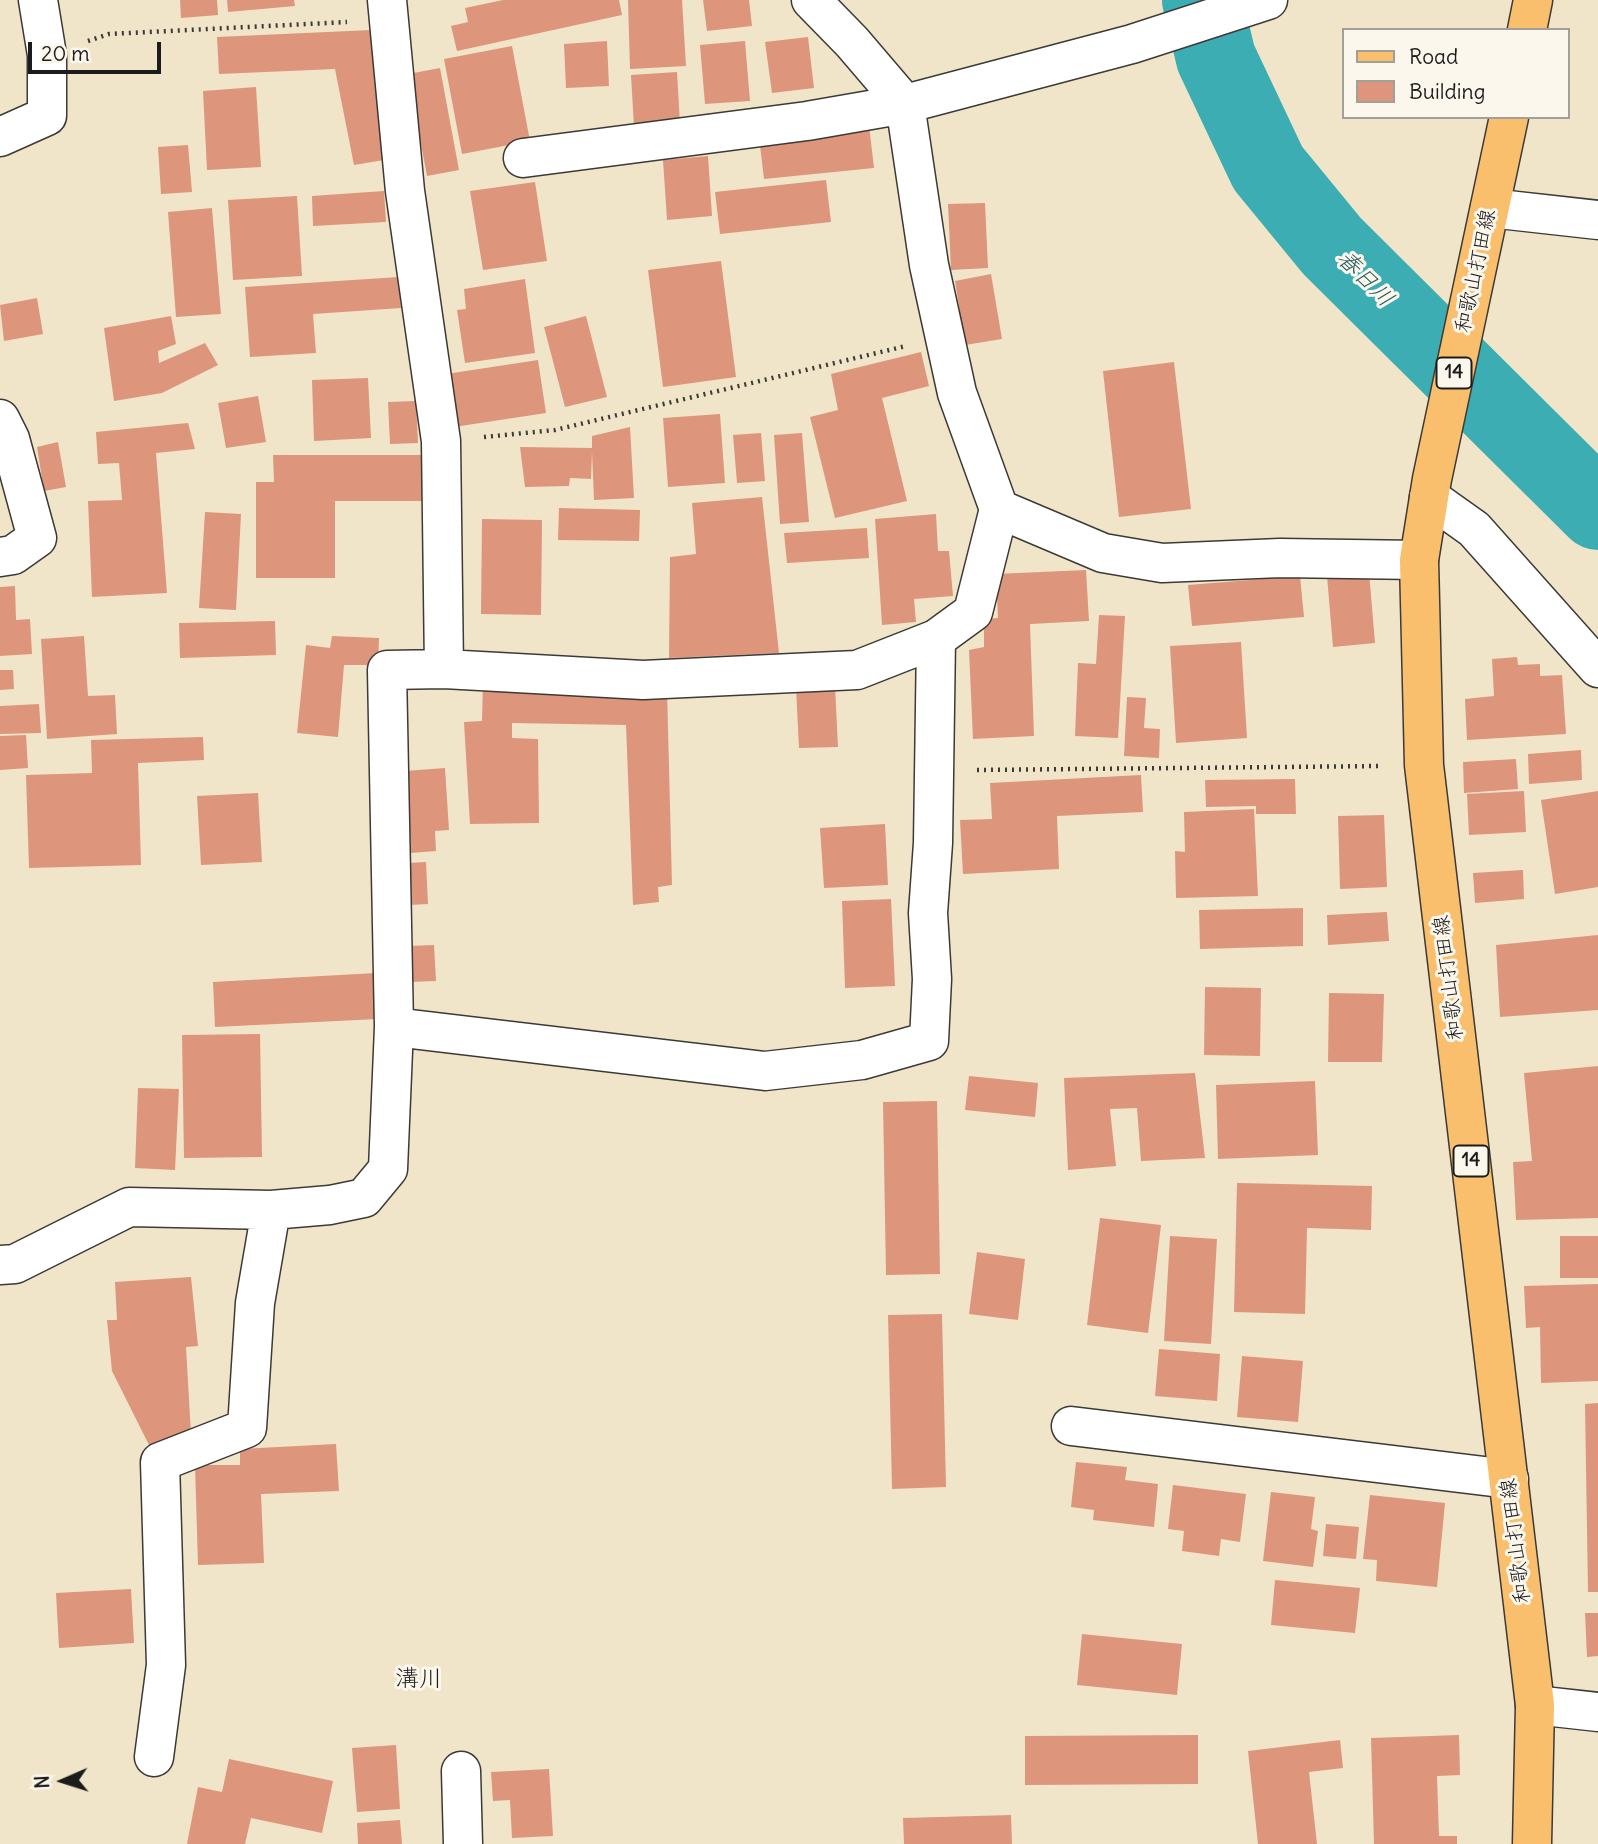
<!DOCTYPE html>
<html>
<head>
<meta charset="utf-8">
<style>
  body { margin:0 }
  #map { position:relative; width:1598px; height:1844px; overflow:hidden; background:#f0e5c8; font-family:Delius,sans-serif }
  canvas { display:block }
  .legend { position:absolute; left:1342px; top:28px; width:228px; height:91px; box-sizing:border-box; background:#fbf7ec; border:2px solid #a29f99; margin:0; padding:9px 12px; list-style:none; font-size:21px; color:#1c1c1c }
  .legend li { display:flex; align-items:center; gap:14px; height:35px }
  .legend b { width:35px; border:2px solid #a29f99 }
  .north { position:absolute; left:28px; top:1746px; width:70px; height:70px; -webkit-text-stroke:5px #fbf7ec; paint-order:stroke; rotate:267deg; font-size:19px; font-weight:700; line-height:28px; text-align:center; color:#1c1c1c }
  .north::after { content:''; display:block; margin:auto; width:24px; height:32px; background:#1c1c1c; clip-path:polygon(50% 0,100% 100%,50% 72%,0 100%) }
  .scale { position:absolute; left:28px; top:42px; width:133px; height:32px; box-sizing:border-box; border:4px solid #1c1c1c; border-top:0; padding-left:9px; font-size:21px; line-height:24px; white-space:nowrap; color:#1c1c1c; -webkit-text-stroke:5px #fbf7ec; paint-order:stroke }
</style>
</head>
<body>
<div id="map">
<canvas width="1598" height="1844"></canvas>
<ul class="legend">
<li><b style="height:9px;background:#f9bf6d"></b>Road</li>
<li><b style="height:19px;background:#dd967c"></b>Building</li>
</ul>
<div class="north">N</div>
<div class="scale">20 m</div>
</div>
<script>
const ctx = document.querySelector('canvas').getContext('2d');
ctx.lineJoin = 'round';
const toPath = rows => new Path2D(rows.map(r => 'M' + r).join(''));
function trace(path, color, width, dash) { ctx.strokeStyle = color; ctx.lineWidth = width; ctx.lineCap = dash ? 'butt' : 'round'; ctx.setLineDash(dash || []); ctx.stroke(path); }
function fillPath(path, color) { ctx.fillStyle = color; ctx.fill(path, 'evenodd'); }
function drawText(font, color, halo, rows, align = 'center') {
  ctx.font = font + ' Delius,"Klee One",sans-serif'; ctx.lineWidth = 6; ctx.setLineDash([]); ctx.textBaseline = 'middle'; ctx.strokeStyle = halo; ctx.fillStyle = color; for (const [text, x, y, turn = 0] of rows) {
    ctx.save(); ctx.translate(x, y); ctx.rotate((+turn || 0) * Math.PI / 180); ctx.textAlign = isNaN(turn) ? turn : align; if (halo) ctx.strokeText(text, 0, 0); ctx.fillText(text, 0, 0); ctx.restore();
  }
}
trace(toPath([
  [1202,0,1216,58,1268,168,1332,246,1598,510]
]), '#3badb3', 80);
fillPath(toPath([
  [180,0,217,0,218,15,181,18],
  [227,0,294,0,295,6,228,12],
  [503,0,619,0,622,15,457,51,451,26,468,22,465,8],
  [628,0,682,0,686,66,630,69],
  [703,0,749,0,752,26,707,31],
  [371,30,390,159,354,165,335,69,219,74,217,37],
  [808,37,814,88,772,93,765,42],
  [607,41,609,86,566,88,564,44],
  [745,41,750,101,705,104,700,45],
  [512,46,530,141,462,154,444,59],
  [440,68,459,170,427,176,408,74],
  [677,72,680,124,634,127,631,75],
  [256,87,261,167,207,170,203,91],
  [869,125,874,168,764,179,759,137],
  [188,145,192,192,161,194,158,147],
  [708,156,712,216,667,220,663,160],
  [826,180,831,222,720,234,715,192],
  [535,182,547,261,483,270,470,191],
  [384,191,386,222,313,226,312,196],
  [297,196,302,276,233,280,228,200],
  [985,203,988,268,951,270,948,204],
  [212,208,221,314,176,317,168,212],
  [721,261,736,377,663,387,648,270],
  [991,274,1002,339,965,345,955,281],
  [399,277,401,308,313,314,316,353,250,357,245,287],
  [525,279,535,353,465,363,457,310,466,309,464,289],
  [37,298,43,334,4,341,0,305],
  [171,316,176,344,158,351,159,363,205,343,218,365,162,393,114,401,104,328],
  [586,316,607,397,565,407,544,327],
  [921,352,929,386,882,398,907,501,835,518,810,417,838,410,831,374],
  [538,360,546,413,454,427,446,374],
  [1174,362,1191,509,1119,517,1103,371],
  [368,378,371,438,314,441,312,380],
  [258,396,266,442,226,448,218,403],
  [416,401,418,443,390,444,388,402],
  [720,414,725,483,668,487,663,418],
  [188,423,195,449,156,453,167,593,92,597,88,501,122,500,119,463,98,464,96,432],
  [630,427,634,498,594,500,592,452,591,479,570,478,569,486,525,487,520,447,592,448,592,436],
  [761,433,765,481,737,483,733,435],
  [802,433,809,522,780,524,774,435],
  [58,442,66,487,44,491,37,447],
  [273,455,426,455,426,501,335,501,335,578,256,578,256,482,274,482],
  [762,497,779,653,669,658,670,557,696,554,692,503],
  [559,508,640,510,639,541,558,540],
  [205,512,241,514,236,610,199,608],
  [936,514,938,551,949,551,953,596,914,599,916,622,882,625,875,519],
  [482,519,542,520,541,615,481,614],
  [867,528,869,558,787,563,784,533],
  [1086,570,1089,621,1030,624,1034,736,973,739,969,650,984,647,984,619,998,618,996,574],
  [1369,572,1375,643,1333,647,1327,576],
  [1300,576,1304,617,1192,626,1188,585],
  [15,586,16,620,30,619,32,654,0,656,0,587],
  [1099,615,1125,616,1118,738,1075,736,1078,663,1096,664],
  [275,621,276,655,180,658,179,623],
  [84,636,88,696,115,695,117,734,47,739,41,639],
  [332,636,379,638,378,665,344,665,338,737,297,733,306,645,330,648],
  [1241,642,1247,738,1176,743,1170,646],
  [1517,657,1518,665,1540,664,1540,676,1562,675,1566,734,1467,740,1465,699,1494,696,1492,659],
  [0,670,13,670,14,689,0,690],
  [483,682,667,689,672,885,658,887,659,902,633,905,626,725,512,723,512,738,538,739,539,823,470,824,464,722,482,721],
  [835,686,838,747,799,748,796,688],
  [1127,697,1146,698,1144,728,1160,729,1159,758,1124,756],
  [39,704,41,733,0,734,0,706],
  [26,735,28,768,0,770,0,736],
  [203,737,204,760,138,763,141,865,29,868,26,775,92,773,91,740],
  [1581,750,1582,780,1529,784,1528,754],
  [1516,759,1518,789,1464,793,1463,762],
  [445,768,449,830,435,831,436,851,410,853,405,771],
  [1141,775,1143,812,1057,816,1059,869,963,874,960,820,992,819,990,783],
  [1295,779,1296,814,1256,814,1256,806,1206,807,1205,780],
  [1524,791,1526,832,1469,835,1467,794],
  [1598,791,1598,887,1555,894,1541,800],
  [258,793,262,862,201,865,197,796],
  [1254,809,1258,896,1176,898,1175,851,1185,852,1184,812],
  [1384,815,1387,887,1340,889,1338,816],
  [885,824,888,885,824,888,820,828],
  [426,862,428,904,409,905,408,863],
  [1523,870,1524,899,1475,903,1473,873],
  [891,899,895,986,845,988,842,901],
  [1303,908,1303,946,1200,949,1199,910],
  [1387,912,1389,941,1328,945,1327,915],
  [1598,935,1598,1010,1500,1017,1496,945],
  [434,945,436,981,410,982,408,946],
  [376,973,378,1019,215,1027,213,982],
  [1205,987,1261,988,1260,1056,1204,1055],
  [1329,993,1384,994,1382,1062,1328,1062],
  [260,1034,262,1157,184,1158,182,1035],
  [1598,1066,1598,1218,1516,1220,1513,1162,1532,1161,1524,1073],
  [1195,1073,1205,1158,1141,1161,1137,1108,1110,1109,1116,1166,1068,1170,1064,1078],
  [969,1076,1038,1083,1035,1117,965,1110],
  [1315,1081,1318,1155,1218,1159,1216,1085],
  [138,1088,179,1089,175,1170,135,1168],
  [937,1101,940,1274,886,1275,883,1102],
  [1237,1183,1372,1186,1371,1230,1307,1228,1305,1314,1234,1312],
  [1100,1218,1161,1225,1148,1333,1087,1325],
  [1170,1236,1217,1239,1211,1344,1164,1341],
  [1560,1236,1598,1236,1598,1278,1560,1278],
  [977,1252,1025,1259,1018,1320,969,1314],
  [191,1277,198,1346,186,1347,191,1434,150,1447,112,1371,107,1320,117,1320,115,1282],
  [1598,1284,1598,1381,1541,1383,1540,1327,1526,1328,1524,1286],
  [942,1314,946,1487,892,1489,888,1315],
  [1159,1349,1220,1354,1217,1401,1155,1396],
  [1242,1356,1303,1361,1298,1422,1237,1417],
  [1598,1403,1598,1592,1588,1592,1585,1404],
  [336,1444,339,1491,261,1494,264,1563,198,1565,195,1465,240,1465,240,1449],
  [1076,1462,1127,1467,1125,1480,1158,1484,1154,1527,1093,1520,1094,1510,1071,1507],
  [1173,1485,1246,1494,1240,1542,1221,1539,1219,1556,1182,1551,1184,1531,1168,1529],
  [1271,1492,1315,1497,1311,1529,1318,1531,1313,1567,1263,1561],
  [1370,1495,1445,1503,1437,1587,1376,1581,1377,1560,1363,1559],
  [1326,1524,1359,1527,1356,1559,1323,1556],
  [1275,1580,1360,1588,1355,1633,1271,1625],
  [131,1589,134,1643,59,1648,56,1593],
  [1585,1613,1598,1613,1598,1656,1587,1657],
  [1082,1634,1182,1644,1177,1695,1077,1685],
  [1198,1735,1198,1784,1025,1785,1025,1736],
  [1459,1735,1460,1775,1437,1776,1439,1836,1457,1836,1457,1844,1374,1844,1371,1738],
  [1340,1740,1343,1768,1309,1772,1317,1844,1258,1844,1248,1751],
  [396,1745,400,1809,357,1812,352,1748],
  [229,1759,333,1781,322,1833,251,1818,245,1844,187,1844,198,1787,222,1792],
  [549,1769,553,1836,512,1838,510,1800,493,1801,491,1772],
  [1011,1815,1012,1844,904,1844,903,1818],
  [400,1820,402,1844,358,1844,357,1823]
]), '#dd967c');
const minor = toPath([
  [387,0,405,191,441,441,444,669],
  [0,137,47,116,47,55,38,0],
  [523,158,807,121,905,104,1132,44,1268,0],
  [1490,208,1598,220],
  [0,419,10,439,37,538,13,555,0,557],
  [1429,497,1474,529,1598,668],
  [999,509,1103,553,1162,563,1280,558,1419,560],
  [394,1027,765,1071,862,1060,929,1041,932,979,928,913,933,843,936,639],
  [0,1265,15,1264,129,1207,271,1210,330,1205,364,1198,388,1169,394,1027,387,670,444,669,643,680,857,670,936,639,973,612,999,509,957,393,929,265,905,104,852,42,811,0],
  [1071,1426,1509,1479],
  [1535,1705,1598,1712],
  [154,1757,166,1665,160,1462,247,1428,255,1303,271,1210],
  [461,1771,463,1844]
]);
const primary = toPath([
  [1527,30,1533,0],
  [1509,117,1432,479,1419,560,1424,765,1535,1705,1532,1844]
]);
trace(minor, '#3c3a36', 41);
trace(primary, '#3c3a36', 41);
trace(toPath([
  [88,41,109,34,347,22],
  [484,437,555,430,906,346],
  [977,770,1381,766]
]), '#3c3a36', 4.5, [2, 5]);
trace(minor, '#fff', 38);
trace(primary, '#f9bf6d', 38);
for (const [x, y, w] of [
  [1454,373,35],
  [1471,1161,35]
]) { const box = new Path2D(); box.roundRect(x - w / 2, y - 15.5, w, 31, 5); ctx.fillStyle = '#fbf7ec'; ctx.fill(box); trace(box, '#1c1c1c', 2); }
drawText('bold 19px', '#1c1c1c', null, [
  ["14",1454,373],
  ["14",1471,1161]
]);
drawText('21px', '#1c1c1c', '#fbf7ec', [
  ["和歌山打田線",1476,271,-78],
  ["和歌山打田線",1449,978,-97],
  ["和歌山打田線",1516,1541,-97]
]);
drawText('italic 23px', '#2a5d60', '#fbf7ec', [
  ["春日川",1365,279,45]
]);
drawText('24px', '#1c1c1c', '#fbf7ec', [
  ["溝川",419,1679]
]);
</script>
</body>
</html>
